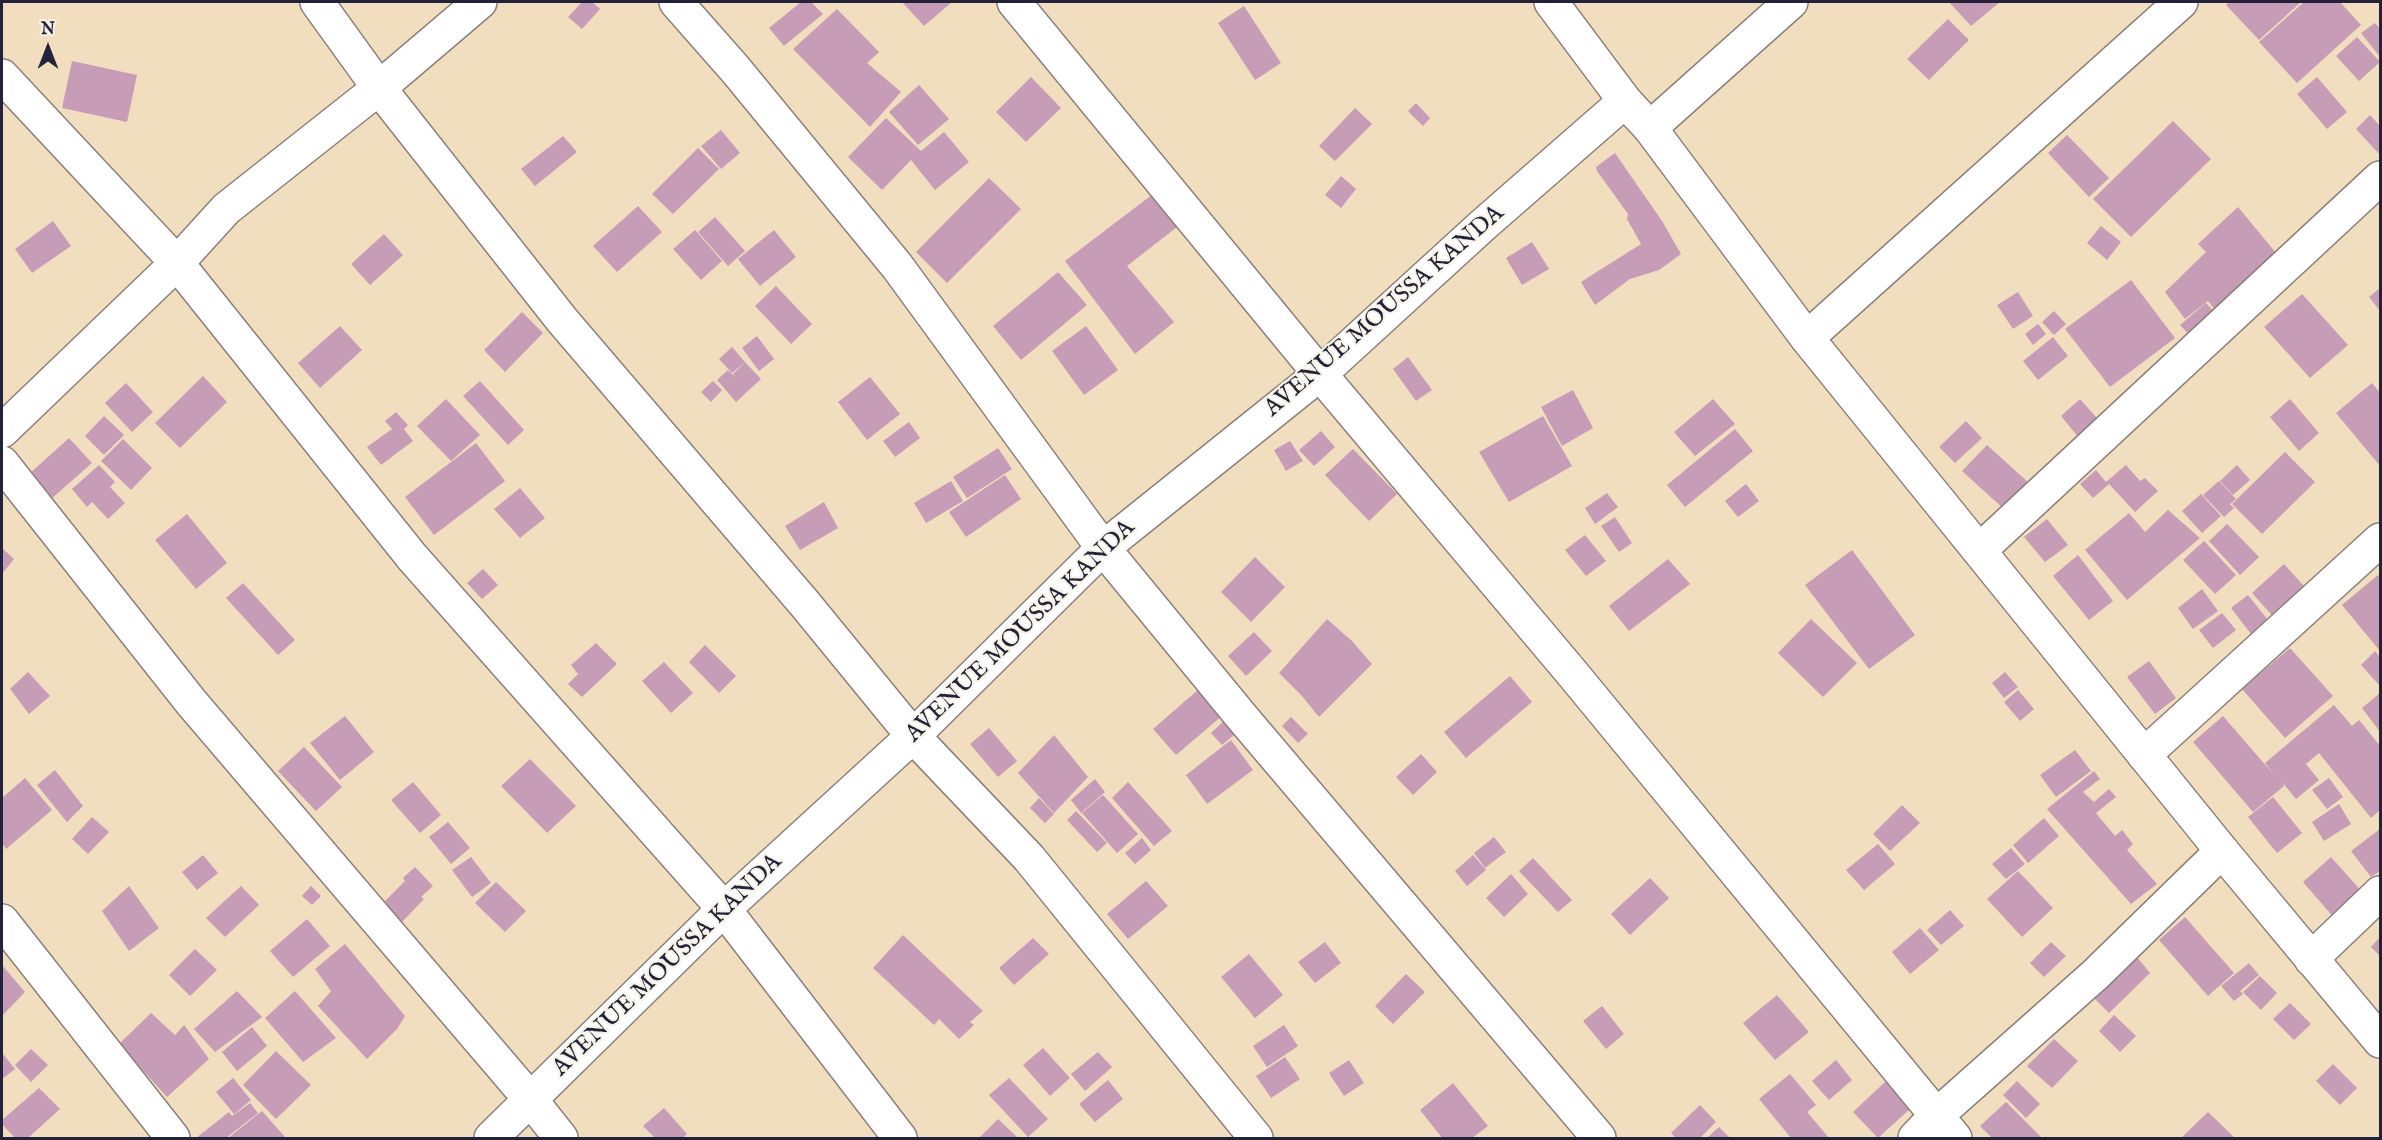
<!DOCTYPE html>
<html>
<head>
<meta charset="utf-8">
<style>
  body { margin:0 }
  #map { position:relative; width:2382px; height:1140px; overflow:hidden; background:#f1debe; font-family:"IM FELL English",serif }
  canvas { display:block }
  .frame { position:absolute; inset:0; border:3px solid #22223b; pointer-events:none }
  .north { position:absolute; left:18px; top:18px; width:60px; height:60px; -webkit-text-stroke:4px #f7f3e8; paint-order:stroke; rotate:0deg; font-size:16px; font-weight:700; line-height:24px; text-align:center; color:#22223b }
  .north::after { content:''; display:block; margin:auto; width:21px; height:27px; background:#22223b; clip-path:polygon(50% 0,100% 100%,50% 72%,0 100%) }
</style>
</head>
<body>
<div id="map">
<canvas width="2382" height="1140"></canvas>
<div class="frame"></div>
<div class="north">N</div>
</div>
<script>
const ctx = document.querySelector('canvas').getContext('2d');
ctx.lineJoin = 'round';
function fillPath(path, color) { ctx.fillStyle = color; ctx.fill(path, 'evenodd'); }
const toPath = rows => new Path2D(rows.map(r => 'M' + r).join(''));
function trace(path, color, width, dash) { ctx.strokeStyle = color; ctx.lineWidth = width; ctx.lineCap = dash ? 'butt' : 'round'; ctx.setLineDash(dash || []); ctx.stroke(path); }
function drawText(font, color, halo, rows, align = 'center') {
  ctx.font = font + ' "IM FELL English",serif'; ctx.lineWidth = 4.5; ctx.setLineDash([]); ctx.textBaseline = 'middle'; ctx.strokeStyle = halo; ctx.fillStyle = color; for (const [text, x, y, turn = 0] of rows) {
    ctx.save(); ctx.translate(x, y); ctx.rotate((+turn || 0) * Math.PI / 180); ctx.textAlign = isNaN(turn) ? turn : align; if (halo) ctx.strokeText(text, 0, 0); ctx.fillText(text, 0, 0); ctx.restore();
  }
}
fillPath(toPath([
  [582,2,592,2,600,9,582,29,568,17],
  [801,2,811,2,823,14,784,46,769,28],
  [902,2,952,2,924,26],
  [1949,2,2000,2,1971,26],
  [2229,2,2301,2,2259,40,2226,5],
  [2304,2,2340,2,2361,25,2297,83,2259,42],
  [1244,6,1281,63,1255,80,1218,23],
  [837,9,879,52,867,63,901,92,870,127,793,49],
  [1948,19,1969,40,1929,80,1907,59],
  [2375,23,2380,29,2380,57,2361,33],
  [2357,37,2380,62,2359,81,2336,56],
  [72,61,137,75,127,122,62,108],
  [1031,77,1061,108,1026,142,996,112],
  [2317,77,2347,112,2327,129,2297,94],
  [919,85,949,119,918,145,889,112],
  [1416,103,1430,118,1423,126,1408,111],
  [1355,108,1372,124,1335,161,1319,146],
  [2370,115,2380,126,2380,155,2356,129],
  [886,118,921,151,944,132,969,162,935,190,911,160,882,190,848,157],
  [2173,121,2211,159,2131,237,2093,199],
  [721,130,740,153,721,169,701,146],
  [2067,135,2109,178,2089,197,2048,153],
  [563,136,577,152,535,186,521,169],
  [698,148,719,169,673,214,652,194],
  [1615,153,1662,221,1681,254,1659,270,1630,279,1595,305,1581,282,1641,244,1627,219,1628,214,1597,171,1596,167],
  [1341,176,1356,189,1341,208,1325,195],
  [989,178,1021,209,947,283,916,252],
  [1157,191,1177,227,1127,266,1174,322,1135,354,1065,261],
  [638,206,662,232,617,272,593,246],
  [2238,207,2281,259,2221,317,2208,301,2185,319,2165,292,2206,252,2198,244],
  [715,217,745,251,728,266,698,232],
  [53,221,71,246,32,273,15,249],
  [2101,226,2121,242,2107,260,2087,243],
  [695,230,722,261,701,280,673,249],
  [774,230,796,257,760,286,738,259],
  [384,234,403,255,370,285,351,264],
  [1532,242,1549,269,1522,285,1506,258],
  [1058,272,1087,305,1021,360,993,326],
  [2131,280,2175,338,2110,387,2065,329],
  [776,286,812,324,791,344,755,306],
  [2380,288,2380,311,2369,297],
  [2018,292,2033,316,2013,329,1997,305],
  [2302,294,2348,345,2310,378,2264,327],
  [2206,303,2223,321,2197,343,2180,325],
  [2054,311,2066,324,2054,335,2042,322],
  [522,312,543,333,505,372,484,350],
  [2038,324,2046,334,2033,345,2025,334],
  [340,326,362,350,320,388,298,363],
  [1086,326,1118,370,1084,395,1052,351],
  [757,336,774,359,759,371,742,348],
  [2053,337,2068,356,2038,380,2023,361],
  [732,347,745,362,732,373,719,359],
  [1408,357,1432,390,1416,401,1393,369],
  [745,362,761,379,736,402,717,380,728,370,736,378,733,374],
  [203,376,227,402,180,448,155,423],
  [870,377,900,414,867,440,838,402],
  [480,381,524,430,508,445,463,396],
  [713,381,722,390,711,402,701,392],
  [126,383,153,412,132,432,105,403],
  [2372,383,2380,393,2380,466,2336,413],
  [1573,390,1593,428,1562,446,1541,407],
  [446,399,480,435,451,461,417,426],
  [1713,399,1735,424,1695,456,1674,432],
  [2080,399,2104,426,2084,444,2061,416],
  [2290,399,2319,433,2299,451,2270,417],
  [396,412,408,425,404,429,413,441,381,465,367,447,392,429,385,421],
  [104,416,124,435,104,455,85,436],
  [1543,416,1572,466,1509,502,1479,452],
  [1966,421,1982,438,1955,463,1939,447],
  [909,422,920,438,895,457,883,441],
  [1735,429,1753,451,1685,507,1667,485],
  [1321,431,1335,447,1314,466,1299,450],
  [69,438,92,463,50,500,28,475],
  [123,439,152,468,131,490,101,461],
  [1290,441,1303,461,1286,471,1274,450],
  [476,443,505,481,434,535,405,497],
  [1987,445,2029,483,2005,510,1962,471],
  [998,448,1012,469,967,498,953,477],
  [1353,449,1397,494,1369,521,1325,475],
  [2285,452,2315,482,2262,534,2232,504],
  [99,465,115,482,110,487,125,503,108,519,92,502,87,507,72,489],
  [2126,465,2140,481,2145,478,2158,491,2135,512,2109,484,2093,498,2080,484,2096,470,2106,482],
  [2237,465,2250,480,2233,495,2220,481],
  [1005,475,1021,499,966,537,949,512],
  [951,481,963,501,926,523,914,503],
  [2219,481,2236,499,2230,504,2234,508,2224,517,2203,495],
  [1746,484,1759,501,1738,517,1725,501],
  [520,488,545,518,520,538,494,509],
  [1607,493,1618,507,1595,524,1585,508],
  [2201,494,2221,516,2202,533,2182,511],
  [824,502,838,528,800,550,785,526],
  [2168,510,2200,538,2127,600,2085,550,2129,513,2145,532],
  [187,514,227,563,196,589,155,540],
  [1615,517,1632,543,1619,552,1601,526],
  [2047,519,2068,545,2045,562,2024,537],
  [2227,524,2259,557,2240,575,2209,541],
  [1585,535,1606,561,1586,576,1565,550],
  [2204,541,2236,575,2215,594,2183,560],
  [2,548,14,559,2,574],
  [1852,550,1915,635,1869,669,1805,585],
  [2078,555,2113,601,2089,620,2053,576],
  [1255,557,1285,587,1251,622,1221,592],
  [1668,559,1690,584,1629,631,1609,606],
  [2284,564,2311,594,2278,622,2252,593],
  [483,569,498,585,482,599,467,583],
  [2378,575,2380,577,2380,651,2342,605],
  [243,583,295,640,278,655,226,598],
  [2202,589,2218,611,2193,629,2178,608],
  [2248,595,2268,620,2251,634,2231,608],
  [2222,613,2236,630,2213,648,2199,630],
  [1327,619,1352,641,1372,664,1319,717,1302,696,1279,673],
  [1811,619,1857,663,1823,697,1778,653],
  [1254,632,1272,651,1246,676,1228,656],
  [596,643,617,664,582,697,568,684,578,674,571,665],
  [705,645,736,676,719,693,689,662],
  [2290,648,2333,696,2285,738,2242,689],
  [2375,651,2380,657,2379,685,2361,665],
  [2149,661,2176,698,2155,714,2127,677],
  [664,662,693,693,671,713,642,681],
  [28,672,50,696,29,714,10,689],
  [2005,672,2018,687,2004,698,1992,683],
  [1510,676,1532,702,1466,758,1444,732],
  [1199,689,1222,716,1176,755,1153,729],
  [2018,690,2034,709,2020,721,2004,702],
  [2380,693,2380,732,2362,708],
  [2334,705,2352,726,2359,720,2380,746,2380,810,2371,818,2319,753,2288,779,2306,764,2319,780,2296,799,2283,783,2284,786,2253,812,2193,742,2223,716,2275,776,2265,763],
  [345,716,374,752,340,780,310,743],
  [1228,717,1240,730,1222,745,1211,733],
  [1291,717,1308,734,1298,743,1282,726],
  [989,728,1017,761,998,777,970,744],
  [1054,735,1088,777,1054,813,1018,773],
  [1231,740,1253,770,1207,804,1186,775],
  [304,747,342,787,316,811,278,771],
  [2075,750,2091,771,2056,797,2040,775],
  [1421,754,1437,772,1413,795,1396,777],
  [530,759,576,806,547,833,501,786],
  [55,770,83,806,67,822,37,785],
  [2094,771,2100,779,2083,792,2094,802,2109,789,2116,797,2096,813,2115,836,2122,830,2133,844,2127,850,2157,884,2131,904,2047,809],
  [25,778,52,810,6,849,2,843,2,798],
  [2329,778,2343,797,2327,809,2312,790],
  [1095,779,1105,792,1081,813,1071,800],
  [413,782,441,815,420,833,391,800],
  [1128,782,1172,831,1154,846,1112,798],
  [1103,795,1138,834,1117,853,1082,813],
  [2273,797,2302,833,2277,853,2248,817],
  [1039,798,1054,814,1045,823,1030,808],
  [2339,804,2351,824,2324,841,2312,822],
  [1902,805,1920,823,1890,851,1873,834],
  [1076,811,1107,843,1097,852,1067,820],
  [92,817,109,832,88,854,72,839],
  [2044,818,2059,836,2028,863,2013,845],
  [448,822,470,848,451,864,429,837],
  [2380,829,2380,871,2371,877,2351,851],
  [1494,837,1506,852,1485,868,1474,853],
  [1142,838,1151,850,1135,864,1125,853],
  [1878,844,1895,864,1864,890,1846,870],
  [2011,848,2025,864,2006,879,1992,864],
  [203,855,218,873,197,890,182,872],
  [1473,855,1486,870,1467,886,1455,871],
  [471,857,491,883,472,897,452,870],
  [2331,857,2364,894,2335,919,2303,882],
  [1533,858,1572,900,1558,912,1519,871],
  [415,867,433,886,421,897,424,899,401,923,382,904,405,881,403,878],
  [2018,871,2053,908,2022,937,1987,899],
  [1511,874,1528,894,1504,917,1486,898],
  [1650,878,1669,898,1630,935,1611,914],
  [1146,881,1168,906,1128,939,1107,914],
  [496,882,526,911,505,932,475,903],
  [129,886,159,928,129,951,102,911],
  [241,886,259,905,225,937,206,918],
  [311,886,321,896,312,905,302,896],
  [1950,910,1964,926,1941,945,1927,930],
  [2185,917,2234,973,2208,996,2159,940],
  [307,919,330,946,293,977,270,951],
  [1920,928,1939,950,1910,974,1892,952],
  [903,935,983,1011,970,1022,974,1025,959,1039,939,1019,934,1025,873,968],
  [2380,937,2380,956,2371,947],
  [1033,938,1049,954,1014,985,999,968],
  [1325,942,1341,963,1315,983,1298,962],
  [2051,942,2066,956,2044,977,2030,963],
  [345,944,405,1016,397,1029,367,1059,318,1006,331,991,315,969],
  [195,949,217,970,190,996,169,975],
  [1249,954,1283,995,1255,1018,1221,977],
  [2136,956,2150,973,2109,1013,2086,990],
  [2249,963,2259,975,2240,991,2243,994,2234,1001,2221,986],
  [2,965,25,992,2,1016],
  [1406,974,1425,992,1393,1024,1375,1006],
  [2260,976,2277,993,2261,1010,2243,992],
  [237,991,262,1017,215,1052,194,1029],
  [295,991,336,1038,303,1062,265,1018],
  [1777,995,1809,1032,1775,1060,1743,1023],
  [2290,1003,2311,1024,2294,1040,2273,1019],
  [1602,1006,1624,1034,1606,1049,1583,1021],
  [151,1013,175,1035,184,1025,209,1059,167,1097,119,1044],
  [2114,1015,2136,1036,2120,1052,2099,1031],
  [1284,1025,1298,1046,1267,1067,1253,1046],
  [252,1027,267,1046,237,1071,222,1052],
  [2054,1039,2078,1061,2052,1088,2027,1066],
  [1043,1048,1070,1078,1050,1096,1023,1065],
  [31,1049,48,1065,31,1082,15,1065],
  [276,1051,311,1085,276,1119,243,1085],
  [1098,1052,1112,1067,1085,1091,1071,1074],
  [3,1054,15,1069,2,1079,2,1055],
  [1285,1057,1300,1079,1271,1098,1256,1076],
  [1349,1060,1364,1083,1344,1096,1329,1073],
  [1836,1060,1852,1080,1829,1100,1812,1081],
  [2333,1064,2357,1088,2340,1105,2316,1081],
  [1790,1074,1816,1105,1807,1112,1829,1138,1791,1138,1759,1099],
  [233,1078,251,1100,234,1114,216,1092],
  [1009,1078,1048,1119,1028,1137,989,1095],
  [1108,1080,1123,1099,1095,1122,1079,1104],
  [1886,1081,1911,1108,1878,1138,1853,1112],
  [2017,1081,2040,1104,2026,1118,2003,1095],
  [1453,1083,1488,1126,1472,1138,1442,1138,1420,1110],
  [39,1088,60,1109,28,1138,15,1138,2,1124,2,1120],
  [2006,1102,2042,1138,1992,1138,1980,1126],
  [250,1103,258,1113,226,1138,196,1138,229,1112,232,1116],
  [1700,1105,1716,1122,1700,1138,1676,1138,1671,1133],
  [664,1108,687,1134,683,1138,655,1138,643,1126],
  [262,1111,286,1138,228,1138,258,1114],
  [2208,1112,2235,1138,2181,1138],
  [998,1119,1018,1138,979,1138],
  [1719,1127,1730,1138,1707,1138]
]), '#c79cb7');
const minor = toPath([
  [317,2,379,88,562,320,805,604,913,736,1029,858,1256,1138],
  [676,2,735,69,897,266,1103,548,1241,716,1599,1138],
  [1014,2,1320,374,1572,673,1955,1138],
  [2,76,177,263,412,557,724,909,900,1138],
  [1650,128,1791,2],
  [1807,338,2181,2],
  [2,431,177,263,226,209,379,88,480,2],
  [2,463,191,702,530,1099,561,1138],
  [1980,550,2380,178],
  [2144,755,2380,540],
  [2,921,173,1138],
  [2311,959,2380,893],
  [491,1138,724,909,913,736,1103,548,1320,374,1483,225,1625,101],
  [1915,1138,1936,1116,2096,974,2222,851]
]);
const tertiary = toPath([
  [1551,2,1625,101,1650,128,1807,338,2222,851,2380,1041]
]);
trace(minor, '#8a807c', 36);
trace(tertiary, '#8a807c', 36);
trace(minor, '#fff', 33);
trace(tertiary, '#fff', 33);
drawText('24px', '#22223b', '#f7f3e8', [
  ["AVENUE MOUSSA KANDA",1385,312,-41],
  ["AVENUE MOUSSA KANDA",1021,632,-44],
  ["AVENUE MOUSSA KANDA",668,966,-44]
]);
</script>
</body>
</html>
